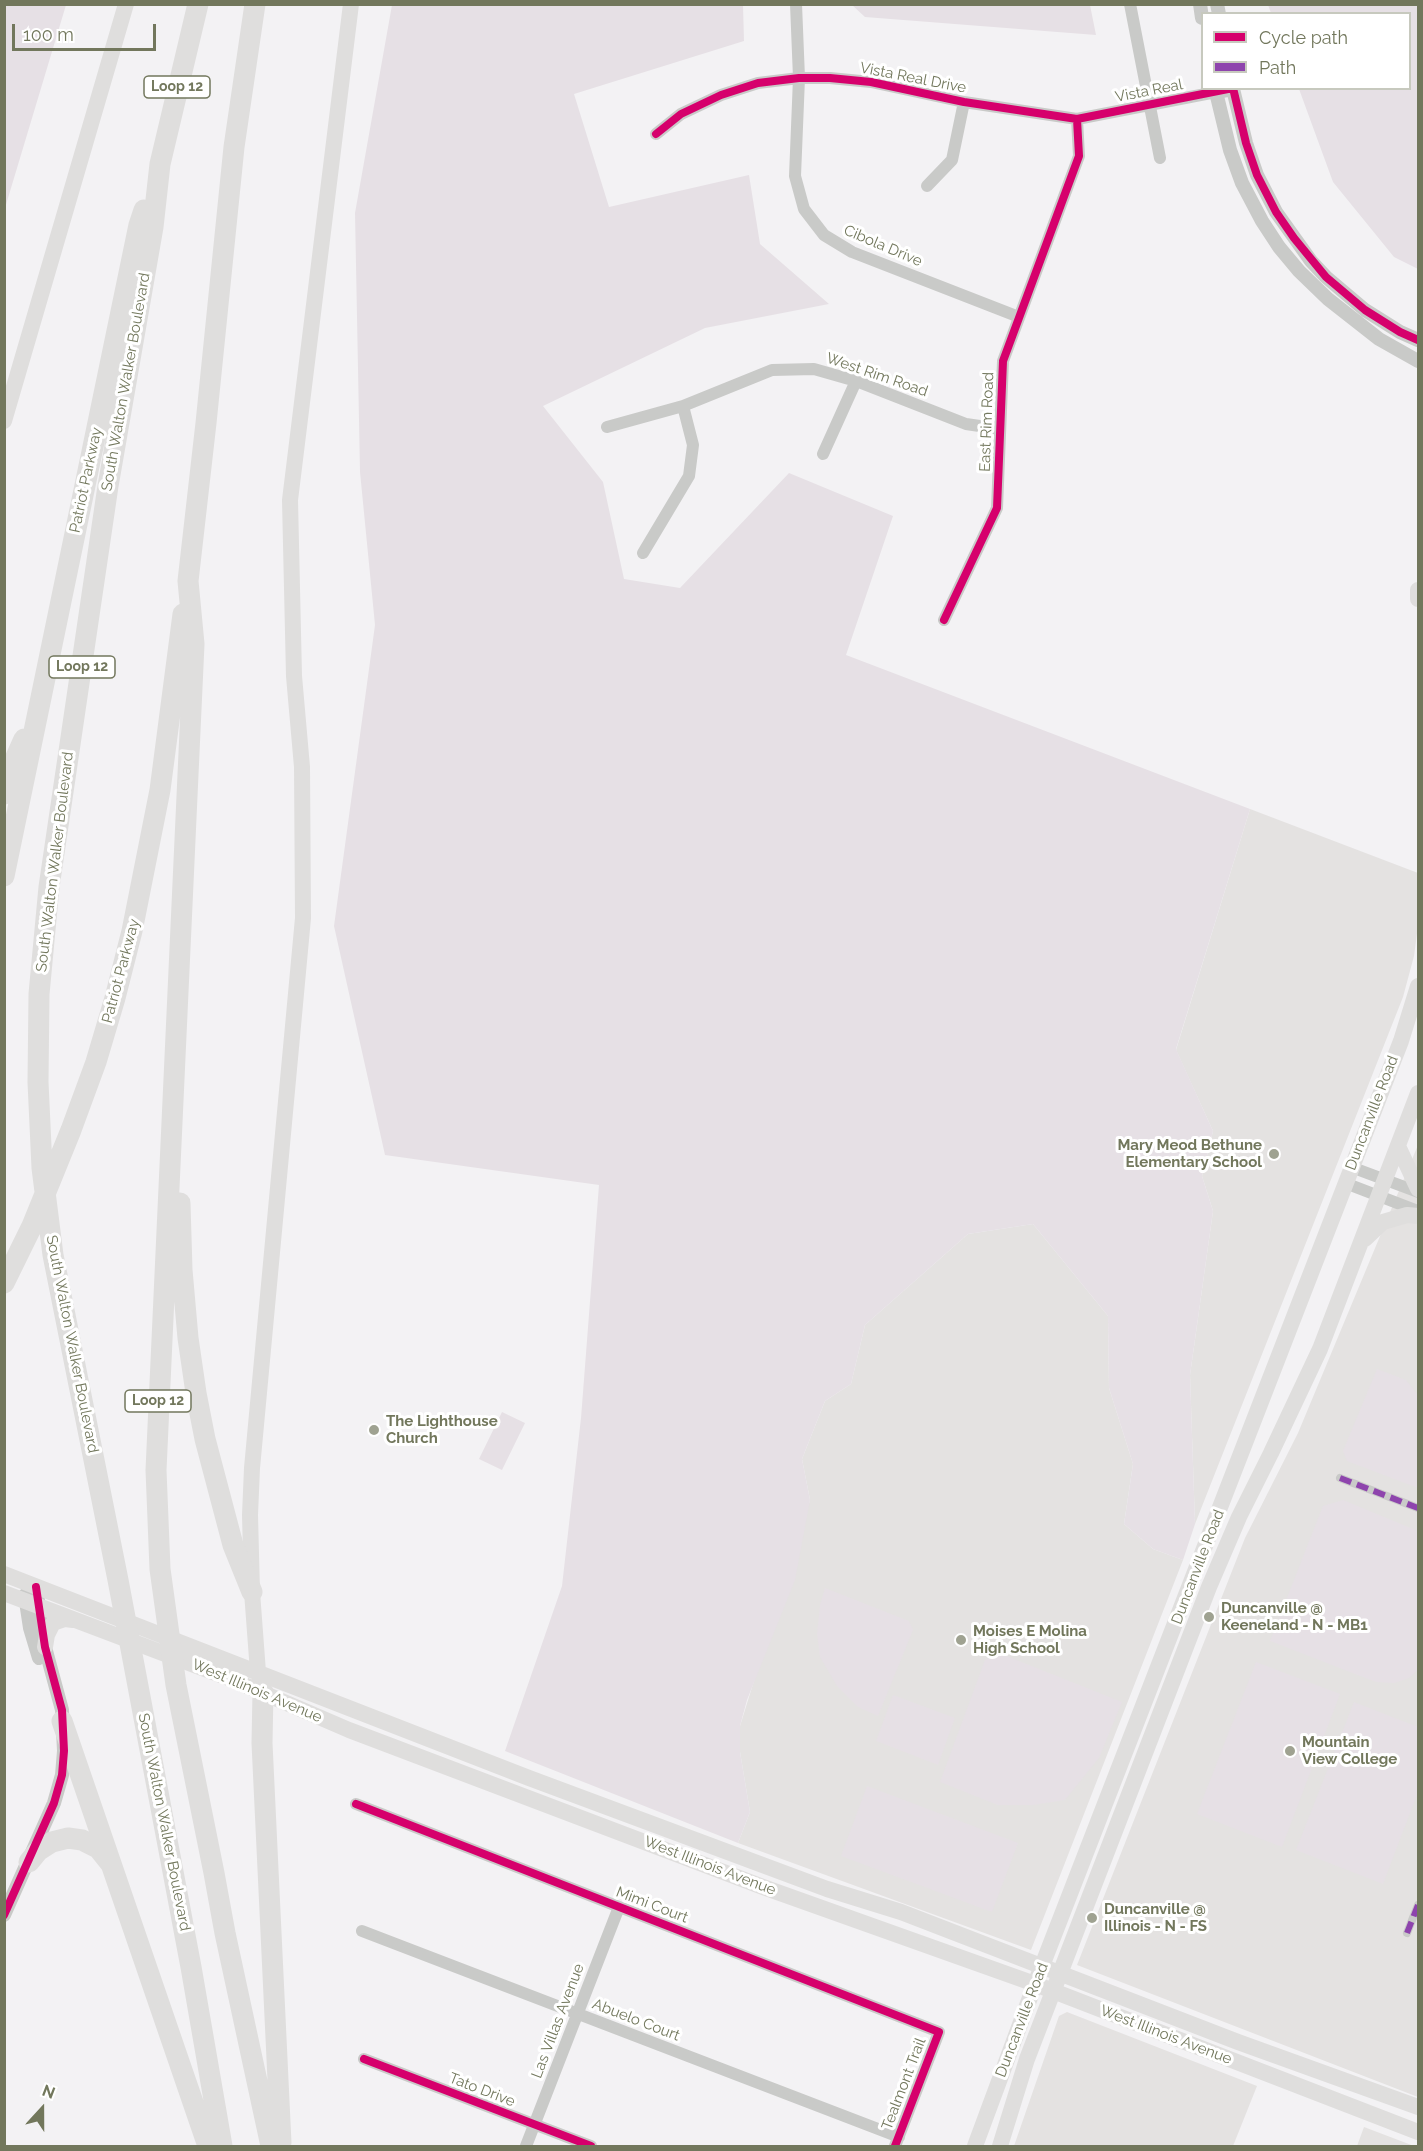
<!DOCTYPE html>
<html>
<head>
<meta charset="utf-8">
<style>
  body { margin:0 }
  #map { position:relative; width:1423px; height:2151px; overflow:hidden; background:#f3f2f4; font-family:Raleway,sans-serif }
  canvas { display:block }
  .frame { position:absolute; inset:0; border:6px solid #72775c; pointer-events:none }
  .legend { position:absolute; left:1201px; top:12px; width:210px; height:78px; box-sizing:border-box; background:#fff; border:2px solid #c7c9be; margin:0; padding:8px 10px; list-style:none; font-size:18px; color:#72775c }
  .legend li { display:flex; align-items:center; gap:12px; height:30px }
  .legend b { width:30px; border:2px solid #c7c9be }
  .north { position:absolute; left:12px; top:2079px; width:60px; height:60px; -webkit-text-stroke:4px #fff; paint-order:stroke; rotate:21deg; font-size:16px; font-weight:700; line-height:24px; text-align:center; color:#72775c }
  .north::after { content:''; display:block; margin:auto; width:21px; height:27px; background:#72775c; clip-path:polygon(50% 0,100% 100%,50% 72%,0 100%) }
  .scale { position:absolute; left:12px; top:24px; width:144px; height:27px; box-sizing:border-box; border:3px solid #72775c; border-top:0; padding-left:8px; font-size:18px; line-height:21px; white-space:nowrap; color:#72775c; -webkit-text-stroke:4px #fff; paint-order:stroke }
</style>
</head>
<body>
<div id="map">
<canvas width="1423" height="2151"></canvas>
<div class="frame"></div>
<ul class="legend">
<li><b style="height:8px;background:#d6006c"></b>Cycle path</li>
<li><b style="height:8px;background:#8e44ad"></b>Path</li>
</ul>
<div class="north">N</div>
<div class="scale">100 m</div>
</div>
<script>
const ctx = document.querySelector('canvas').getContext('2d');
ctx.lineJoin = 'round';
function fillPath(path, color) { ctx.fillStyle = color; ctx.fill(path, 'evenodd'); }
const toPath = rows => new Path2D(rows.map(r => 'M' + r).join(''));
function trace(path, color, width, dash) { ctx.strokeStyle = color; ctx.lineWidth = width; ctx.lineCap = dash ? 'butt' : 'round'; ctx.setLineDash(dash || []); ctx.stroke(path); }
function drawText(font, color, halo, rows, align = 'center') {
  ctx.font = font + ' Raleway,sans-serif'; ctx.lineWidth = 6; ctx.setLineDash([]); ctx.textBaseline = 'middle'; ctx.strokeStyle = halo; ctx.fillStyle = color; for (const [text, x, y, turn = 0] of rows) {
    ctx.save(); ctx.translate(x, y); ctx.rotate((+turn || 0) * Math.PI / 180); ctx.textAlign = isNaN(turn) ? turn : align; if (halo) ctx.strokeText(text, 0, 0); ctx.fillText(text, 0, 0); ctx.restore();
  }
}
fillPath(toPath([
  [1250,809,1418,873,1418,926,1414,956,1403,997,1195,1524,1190,1375,1213,1211,1202,1176,1213,1131,1176,1050],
  [1418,1145,1418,2097,1077,1965,1245,1538,1298,1433],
  [1033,1224,1108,1316,1109,1388,1133,1464,1124,1524,1153,1549,1183,1560,1031,1950,738,1843,750,1812,740,1752,740,1726,810,1500,802,1459,825,1401,851,1384,865,1325,968,1234],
  [1067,2012,1257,2086,1233,2146,1014,2146,1059,2016],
  [1364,2127,1414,2146,1357,2146]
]), '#e4e2e1');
fillPath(toPath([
  [5,4,66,5,5,208,4,5],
  [392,5,743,5,744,41,574,94,609,207,749,175,760,244,829,304,705,328,543,406,603,482,624,579,680,588,789,473,893,516,846,655,1250,809,1176,1049,1213,1131,1202,1176,1213,1211,1190,1375,1195,1524,1183,1560,1153,1549,1124,1524,1133,1464,1109,1388,1108,1316,1033,1224,968,1234,865,1325,851,1384,825,1401,802,1459,810,1500,795,1580,747,1700,740,1726,740,1752,750,1812,738,1843,505,1751,562,1586,581,1418,599,1185,385,1155,334,926,375,625,360,472,355,213],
  [852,5,1090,5,1096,35,865,17],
  [1268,5,1418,5,1418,269,1394,257,1333,182,1299,89,1410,88,1410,14,1271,13],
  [1377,1369,1406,1380,1418,1395,1418,1488,1347,1461,1343,1451],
  [502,1412,525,1423,502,1470,479,1459],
  [1343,1500,1418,1531,1418,1670,1409,1678,1394,1683,1376,1682,1270,1641,1323,1506],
  [825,1588,909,1621,913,1630,878,1716,858,1707,837,1686,820,1657,817,1634,820,1605],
  [999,1653,1122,1702,1099,1758,1065,1800,1033,1805,998,1805,940,1782,985,1660],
  [1256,1662,1340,1694,1282,1847,1197,1814],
  [893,1695,955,1718,938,1765,876,1741],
  [1354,1702,1418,1727,1418,1792,1383,1884,1296,1850],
  [867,1786,1018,1843,992,1912,841,1856]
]), '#e6e0e5');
trace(toPath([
  [1340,1478,1418,1508],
  [1407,1933,1418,1905]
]), '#c9cac8', 8);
trace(toPath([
  [796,4,799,78,795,176,804,209,824,235,852,252,1019,317],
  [1130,4,1160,158],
  [656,134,681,114,721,95,758,83,799,78,830,78,871,82,964,102,1077,119,1216,92],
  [927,186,952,160,964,102],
  [607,427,683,406,772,370,814,369,856,381,966,424,1000,429],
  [823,454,856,381],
  [643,553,689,476,693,445,683,406],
  [944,620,997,508,1003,361,1079,156,1077,119],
  [1351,1167,1418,1192],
  [1345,1183,1418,1211],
  [356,1804,939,2032,895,2146],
  [362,1931,899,2137],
  [364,2059,591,2146],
  [526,2146,619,1907]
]), '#c9cac8', 12);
trace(toPath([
  [1200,4,1202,18],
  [1217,4,1219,14],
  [1215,88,1230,150,1242,183,1262,221,1279,247,1299,271,1328,299,1379,339,1418,361],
  [1216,92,1233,89,1246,143,1257,175,1276,212,1311,261,1326,277,1365,310,1400,332,1418,340],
  [25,1595,30,1628,39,1658],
  [4,1915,54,1803,62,1775,64,1751,62,1710,45,1647,36,1587]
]), '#c9cac8', 14);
trace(toPath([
  [4,421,126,4],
  [1418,590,1418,599],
  [1398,1146,1418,1189],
  [1365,1239,1383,1222,1407,1215,1418,1216],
  [4,1574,529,1778,827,1889,901,1912,1238,2042,1418,2107],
  [4,1593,226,1677,349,1730,763,1887,1035,1984,1418,2132],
  [45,1647,47,1635,53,1623,65,1619,73,1620],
  [263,1692,258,1672,252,1592,250,1515,252,1468,303,918,302,767,294,676,290,500,351,4],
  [975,2146,1035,1984,1401,1041,1418,986],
  [1000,2146,1027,2059,1209,1587,1239,1517,1271,1453,1320,1349,1418,1093]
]), '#dfdedd', 16);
trace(toPath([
  [198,4,160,164,153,227,108,486,49,887,39,994,38,1082,42,1168,53,1255,118,1580,191,1967,222,2146],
  [255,4,234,147,206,423,188,581,194,644,156,1470,160,1569,176,1685,214,1873,225,1933,271,2146],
  [4,794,12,766,24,739],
  [4,876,139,225,144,210],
  [180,1203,182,1270,188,1338,196,1393,205,1439,233,1545,252,1592],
  [4,1283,32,1226,71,1130,96,1062,115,998,132,931,160,790,183,614],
  [263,1692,262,1743,281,2143],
  [62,1721,208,2146],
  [29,1862,38,1851,52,1842,68,1838,82,1840,98,1848,110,1863]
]), '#dfdedd', 21);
trace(toPath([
  [1340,1478,1418,1508],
  [1407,1933,1418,1905]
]), '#8e44ad', 6, [12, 6]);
trace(toPath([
  [656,134,681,114,721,95,758,83,799,78,830,78,871,82,964,102,1077,119,1233,88,1246,143,1257,175,1276,212,1294,238,1326,277,1365,310,1400,332,1418,340],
  [944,620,997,508,1003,361,1079,156,1077,119],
  [356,1804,939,2032,895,2146],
  [4,1915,54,1803,62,1775,64,1751,62,1710,45,1647,36,1587],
  [364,2059,591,2146]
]), '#d6006c', 8);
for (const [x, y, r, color] of [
  [1274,1154,6,"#9fa291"],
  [374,1430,6,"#9fa291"],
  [1209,1617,6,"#9fa291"],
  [961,1640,6,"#9fa291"],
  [1290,1751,6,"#9fa291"],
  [1092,1918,6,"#9fa291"]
]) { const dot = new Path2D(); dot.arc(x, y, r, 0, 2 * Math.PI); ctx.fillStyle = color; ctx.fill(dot); trace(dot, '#fff', 2); }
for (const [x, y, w] of [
  [177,87,66],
  [82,667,66],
  [158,1401,66]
]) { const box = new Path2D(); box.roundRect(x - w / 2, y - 11, w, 22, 4.5); ctx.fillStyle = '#fff'; ctx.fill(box); trace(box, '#72775c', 1.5); }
drawText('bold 14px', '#72775c', null, [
  ["Loop 12",177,87],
  ["Loop 12",82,667],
  ["Loop 12",158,1401]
]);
drawText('15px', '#72775c', '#fff', [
  ["Vista Real Drive",913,78,11],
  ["Vista Real",1149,91,-11],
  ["Cibola Drive",883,246,23],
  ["West Rim Road",877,375,19],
  ["South Walton Walker Boulevard",126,382,-80],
  ["East Rim Road",987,422,-88],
  ["Patriot Parkway",86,480,-78],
  ["South Walton Walker Boulevard",55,862,-83],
  ["Patriot Parkway",121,971,-75],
  ["Duncanville Road",1372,1113,-69],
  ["South Walton Walker Boulevard",72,1344,79],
  ["Duncanville Road",1198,1567,-69],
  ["West Illinois Avenue",257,1691,23],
  ["South Walton Walker Boulevard",164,1822,79],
  ["West Illinois Avenue",710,1866,21],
  ["Mimi Court",652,1905,21],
  ["Abuelo Court",636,2020,21],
  ["Duncanville Road",1022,2020,-69],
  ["Las Villas Avenue",558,2021,-69],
  ["West Illinois Avenue",1166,2035,21],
  ["Tealmont Trail",904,2084,-69],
  ["Tato Drive",482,2090,21]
]);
drawText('bold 15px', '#72775c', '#fff', [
  ["Mary Meod Bethune",1262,1145,"right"],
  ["Elementary School",1262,1162,"right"],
  ["The Lighthouse",386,1421],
  ["Church",386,1438],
  ["Duncanville @",1221,1608],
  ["Keeneland - N - MB1",1221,1625],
  ["Moises E Molina",973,1631],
  ["High School",973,1648],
  ["Mountain",1302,1742],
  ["View College",1302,1759],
  ["Duncanville @",1104,1909],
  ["Illinois - N - FS",1104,1926]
], 'left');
</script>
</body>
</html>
